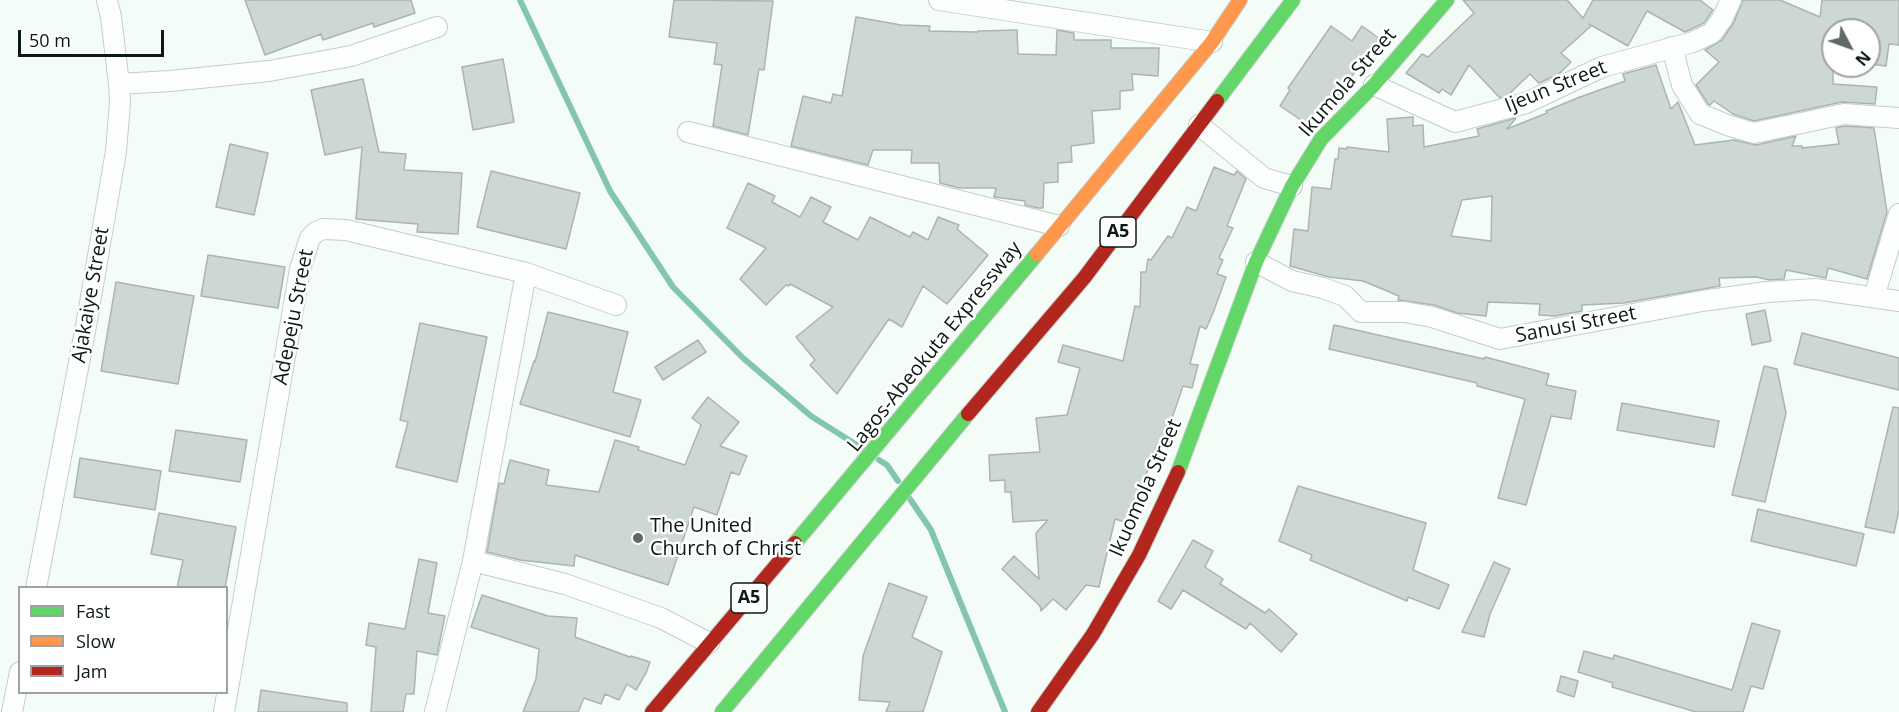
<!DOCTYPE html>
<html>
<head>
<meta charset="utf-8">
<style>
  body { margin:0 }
  #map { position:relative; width:1899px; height:712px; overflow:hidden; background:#f4fcf8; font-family:"Open Sans",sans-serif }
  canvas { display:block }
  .legend { position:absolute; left:18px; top:586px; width:210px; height:108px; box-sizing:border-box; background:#fff; border:2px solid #9ea3a1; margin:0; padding:8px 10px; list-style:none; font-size:18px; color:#0c1a14 }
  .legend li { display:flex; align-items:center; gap:12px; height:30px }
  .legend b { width:30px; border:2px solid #9ea3a1 }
  .north { position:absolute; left:1821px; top:18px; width:60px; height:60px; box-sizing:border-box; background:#fff; border:2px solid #9ea3a1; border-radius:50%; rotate:131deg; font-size:16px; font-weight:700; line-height:24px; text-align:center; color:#0c1a14 }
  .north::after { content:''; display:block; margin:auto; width:21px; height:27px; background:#5d6964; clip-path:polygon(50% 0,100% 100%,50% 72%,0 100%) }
  .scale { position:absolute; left:18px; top:30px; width:146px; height:27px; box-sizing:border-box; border:3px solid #0c1a14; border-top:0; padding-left:8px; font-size:18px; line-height:21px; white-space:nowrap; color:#0c1a14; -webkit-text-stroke:4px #fff; paint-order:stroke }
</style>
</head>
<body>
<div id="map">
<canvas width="1899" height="712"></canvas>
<ul class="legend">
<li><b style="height:8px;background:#63d668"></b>Fast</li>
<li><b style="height:8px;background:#ff974d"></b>Slow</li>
<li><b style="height:8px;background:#b3261e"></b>Jam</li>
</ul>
<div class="north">N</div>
<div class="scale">50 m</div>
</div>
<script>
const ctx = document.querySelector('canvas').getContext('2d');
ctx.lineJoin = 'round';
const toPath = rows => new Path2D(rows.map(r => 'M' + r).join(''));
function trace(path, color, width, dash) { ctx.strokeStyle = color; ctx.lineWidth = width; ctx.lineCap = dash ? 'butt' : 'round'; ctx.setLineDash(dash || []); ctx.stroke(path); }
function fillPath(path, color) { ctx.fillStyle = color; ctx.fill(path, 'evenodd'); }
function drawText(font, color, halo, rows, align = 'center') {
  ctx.font = font + ' "Open Sans",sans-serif'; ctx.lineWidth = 5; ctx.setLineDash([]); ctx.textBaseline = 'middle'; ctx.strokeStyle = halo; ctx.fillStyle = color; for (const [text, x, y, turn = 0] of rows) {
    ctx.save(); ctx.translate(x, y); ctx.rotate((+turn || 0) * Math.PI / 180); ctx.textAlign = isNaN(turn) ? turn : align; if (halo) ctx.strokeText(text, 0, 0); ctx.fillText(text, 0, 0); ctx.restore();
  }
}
trace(toPath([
  [520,0,610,191,673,287,743,358,811,416,863,449],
  [879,460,887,465,898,481],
  [910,499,931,530,1005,712]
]), '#84c5ad', 6);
const building = toPath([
  [245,0,411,0,415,13,374,27,373,23,323,40,321,34,265,55,245,0],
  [674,0,773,1,764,70,759,69,748,135,713,126,722,65,714,64,717,43,669,37,674,0],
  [1463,0,1567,0,1583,18,1593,0,1700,0,1713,10,1704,23,1685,32,1647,11,1628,46,1589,24,1591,26,1561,53,1571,62,1559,74,1539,83,1530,74,1507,96,1500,98,1469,65,1451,95,1442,89,1439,93,1406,73,1422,54,1428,57,1474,13,1463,0],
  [1743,0,1780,0,1820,17,1822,0,1899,0,1899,45,1889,44,1886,66,1869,64,1869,30,1833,30,1833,84,1877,87,1875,104,1842,102,1754,121,1733,114,1714,101,1710,105,1708,104,1696,85,1719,62,1705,50,1722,40,1733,24,1743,0],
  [856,17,901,25,930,26,929,31,978,32,978,31,1017,30,1018,54,1056,55,1057,30,1074,33,1074,40,1111,40,1111,48,1159,48,1158,76,1132,74,1133,90,1120,91,1120,109,1092,111,1094,143,1071,146,1072,162,1058,163,1058,182,1044,183,1043,208,1038,208,1025,205,1025,201,994,197,996,188,959,188,940,183,939,163,911,163,912,150,873,150,868,165,791,146,803,96,831,103,833,94,842,96,856,17],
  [1331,26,1352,41,1362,26,1384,42,1375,54,1370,51,1331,105,1323,113,1317,109,1307,124,1280,106,1290,90,1288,88,1331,26],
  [503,59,514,122,473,130,462,67,503,59],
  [1656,65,1671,109,1678,102,1695,145,1734,140,1756,145,1796,136,1792,146,1802,146,1802,148,1839,144,1836,128,1845,126,1874,128,1887,212,1867,279,1828,268,1826,278,1786,270,1784,279,1770,280,1756,277,1719,278,1720,286,1624,303,1582,305,1582,311,1555,316,1539,315,1540,304,1488,302,1486,316,1457,313,1434,305,1398,300,1399,296,1363,281,1329,277,1290,266,1294,229,1308,231,1312,187,1331,189,1335,159,1338,159,1339,148,1347,149,1347,147,1389,152,1387,119,1413,117,1413,126,1423,125,1424,147,1479,136,1477,129,1516,118,1507,129,1547,113,1546,111,1580,97,1625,81,1623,74,1656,65],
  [1492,196,1491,241,1451,236,1462,200,1492,196],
  [363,79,379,152,406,154,404,170,462,173,458,234,417,232,418,224,356,219,362,147,325,155,311,90,363,79],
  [230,144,268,153,254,215,216,207,230,144],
  [1214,167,1234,175,1237,171,1246,179,1227,226,1233,228,1219,258,1223,260,1217,274,1226,277,1213,313,1206,329,1200,326,1190,364,1198,365,1192,388,1183,386,1168,430,1170,431,1164,447,1157,445,1128,523,1115,519,1099,587,1086,585,1066,610,1053,599,1041,611,1040,606,1002,569,1014,556,1039,579,1036,533,1048,520,1013,522,1011,492,1005,492,1005,480,990,481,989,455,1040,452,1036,418,1067,415,1080,368,1058,362,1063,345,1123,361,1135,306,1140,307,1141,272,1146,272,1148,259,1151,260,1168,236,1172,238,1187,207,1196,211,1214,167],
  [491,171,580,193,566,249,477,227,491,171],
  [748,183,775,196,772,202,800,217,811,197,831,207,823,222,858,240,870,217,910,237,913,232,928,240,938,217,959,225,957,229,988,255,947,304,923,286,902,327,889,319,837,394,810,365,815,360,796,337,833,307,790,284,789,286,786,285,766,305,740,279,766,248,727,228,748,183],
  [208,255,285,267,278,308,201,296,208,255],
  [116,282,194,296,178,384,101,371,116,282],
  [1765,310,1771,341,1752,345,1746,314,1765,310],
  [548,312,628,332,613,392,641,400,630,437,520,404,534,361,535,362,548,312],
  [420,323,487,337,457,482,396,467,408,422,400,420,420,323],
  [1334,325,1484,359,1485,357,1549,374,1546,385,1576,391,1571,419,1551,416,1526,505,1498,498,1525,399,1477,386,1477,383,1329,349,1334,325],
  [1802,333,1899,358,1899,390,1794,364,1802,333],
  [698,340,706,352,663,380,655,367,698,340],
  [1764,366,1777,369,1786,413,1765,502,1732,495,1764,366],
  [708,397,739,422,720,446,747,456,739,475,731,472,717,515,694,507,668,585,575,555,574,566,520,560,487,552,499,483,504,484,510,460,549,470,546,485,599,492,615,440,639,447,638,450,685,465,701,425,692,418,708,397],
  [1622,403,1719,421,1714,447,1617,430,1622,403],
  [1893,407,1899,408,1899,510,1894,533,1865,527,1893,407],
  [176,430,247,440,240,482,169,471,176,430],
  [80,458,161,471,155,510,74,497,80,458],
  [1298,486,1426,523,1413,570,1449,585,1439,609,1408,597,1407,601,1310,560,1312,555,1279,541,1298,486],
  [1758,509,1864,534,1856,566,1751,541,1758,509],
  [159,513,236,527,225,588,177,588,183,560,151,554,159,513],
  [1193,540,1213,551,1205,567,1223,579,1220,584,1265,613,1269,609,1297,634,1281,652,1250,623,1246,629,1183,590,1171,609,1158,601,1193,540],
  [419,559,437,563,428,613,445,616,437,655,417,651,414,694,406,694,403,712,371,712,376,647,366,645,369,623,405,629,419,559],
  [1494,562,1510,569,1490,614,1484,637,1462,632,1494,562],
  [889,583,927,597,912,637,942,652,923,712,886,712,890,702,859,700,863,656,889,583],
  [482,595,548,616,577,618,575,637,630,657,631,656,650,662,646,673,636,690,627,684,619,700,605,694,601,704,584,698,578,712,523,712,536,679,539,649,471,627,482,595],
  [1752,623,1780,631,1763,689,1751,686,1743,712,1696,712,1612,687,1613,683,1578,672,1584,651,1613,659,1614,655,1732,690,1752,623],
  [1561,676,1578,681,1574,697,1557,691,1561,676],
  [261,690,347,703,347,712,258,712,261,690]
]);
fillPath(building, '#cdd8d3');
trace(building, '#aab5b0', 1.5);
const street = toPath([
  [939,0,1212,42],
  [1672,47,1682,85,1700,114,1730,126,1754,133,1844,114,1899,118],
  [119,84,170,81,269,71,351,56,437,27],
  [1374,85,1455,122,1526,103,1602,67,1693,42,1712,33,1722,19,1731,0],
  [1199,125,1264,178,1292,186],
  [688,132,1059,226],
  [1256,262,1292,281,1323,288,1345,296,1361,312,1405,312,1432,317,1500,339,1702,301,1767,292,1815,289,1899,301],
  [1874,297,1899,214],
  [473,561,565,584,661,618,709,643],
  [36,588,86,326,116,151,120,103,119,84,111,17,107,0],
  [12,712,20,672],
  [224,712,300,269,310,238,316,232,323,229,346,230,526,273,616,305],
  [435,712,473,561,526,273]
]);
const fast = toPath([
  [1217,101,1293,0],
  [1178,472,1256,262,1292,186,1321,139,1374,85,1447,0],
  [795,543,1037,254],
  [722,712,968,414]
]);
const slow = toPath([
  [1037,254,1212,42,1240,0]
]);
const jam = toPath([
  [968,414,1084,278,1217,101],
  [652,712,795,543],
  [1038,712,1093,634,1139,555,1178,472]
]);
trace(street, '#c3cec9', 22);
trace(fast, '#c3cec9', 16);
trace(slow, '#c3cec9', 16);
trace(jam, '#c3cec9', 16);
trace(street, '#fdfffe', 20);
trace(fast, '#63d668', 14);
trace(slow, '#ff974d', 14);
trace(jam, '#b3261e', 14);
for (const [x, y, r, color] of [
  [638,538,6,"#5d6964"]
]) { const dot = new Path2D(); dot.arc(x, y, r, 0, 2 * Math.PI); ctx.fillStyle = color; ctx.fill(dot); trace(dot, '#fff', 2); }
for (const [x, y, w] of [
  [1118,232,36],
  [749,598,36]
]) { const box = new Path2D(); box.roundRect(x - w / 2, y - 15, w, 30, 4.5); ctx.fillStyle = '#fff'; ctx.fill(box); trace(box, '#0c1a14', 1.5); }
drawText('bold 18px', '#0c1a14', null, [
  ["A5",1118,232],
  ["A5",749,598]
]);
drawText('20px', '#0c1a14', '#fff', [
  ["Ikumola Street",1348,83,-49],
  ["Ijeun Street",1556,87,-22],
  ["Ajakaiye Street",91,295,-80],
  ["Adepeju Street",294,317,-79],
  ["Sanusi Street",1576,325,-11],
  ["Lagos-Abeokuta Expressway",935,347,-51],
  ["Ikuomola Street",1146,488,-66]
]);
drawText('20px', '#0c1a14', '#fff', [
  ["The United",650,526],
  ["Church of Christ",650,549]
], 'left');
</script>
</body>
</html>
